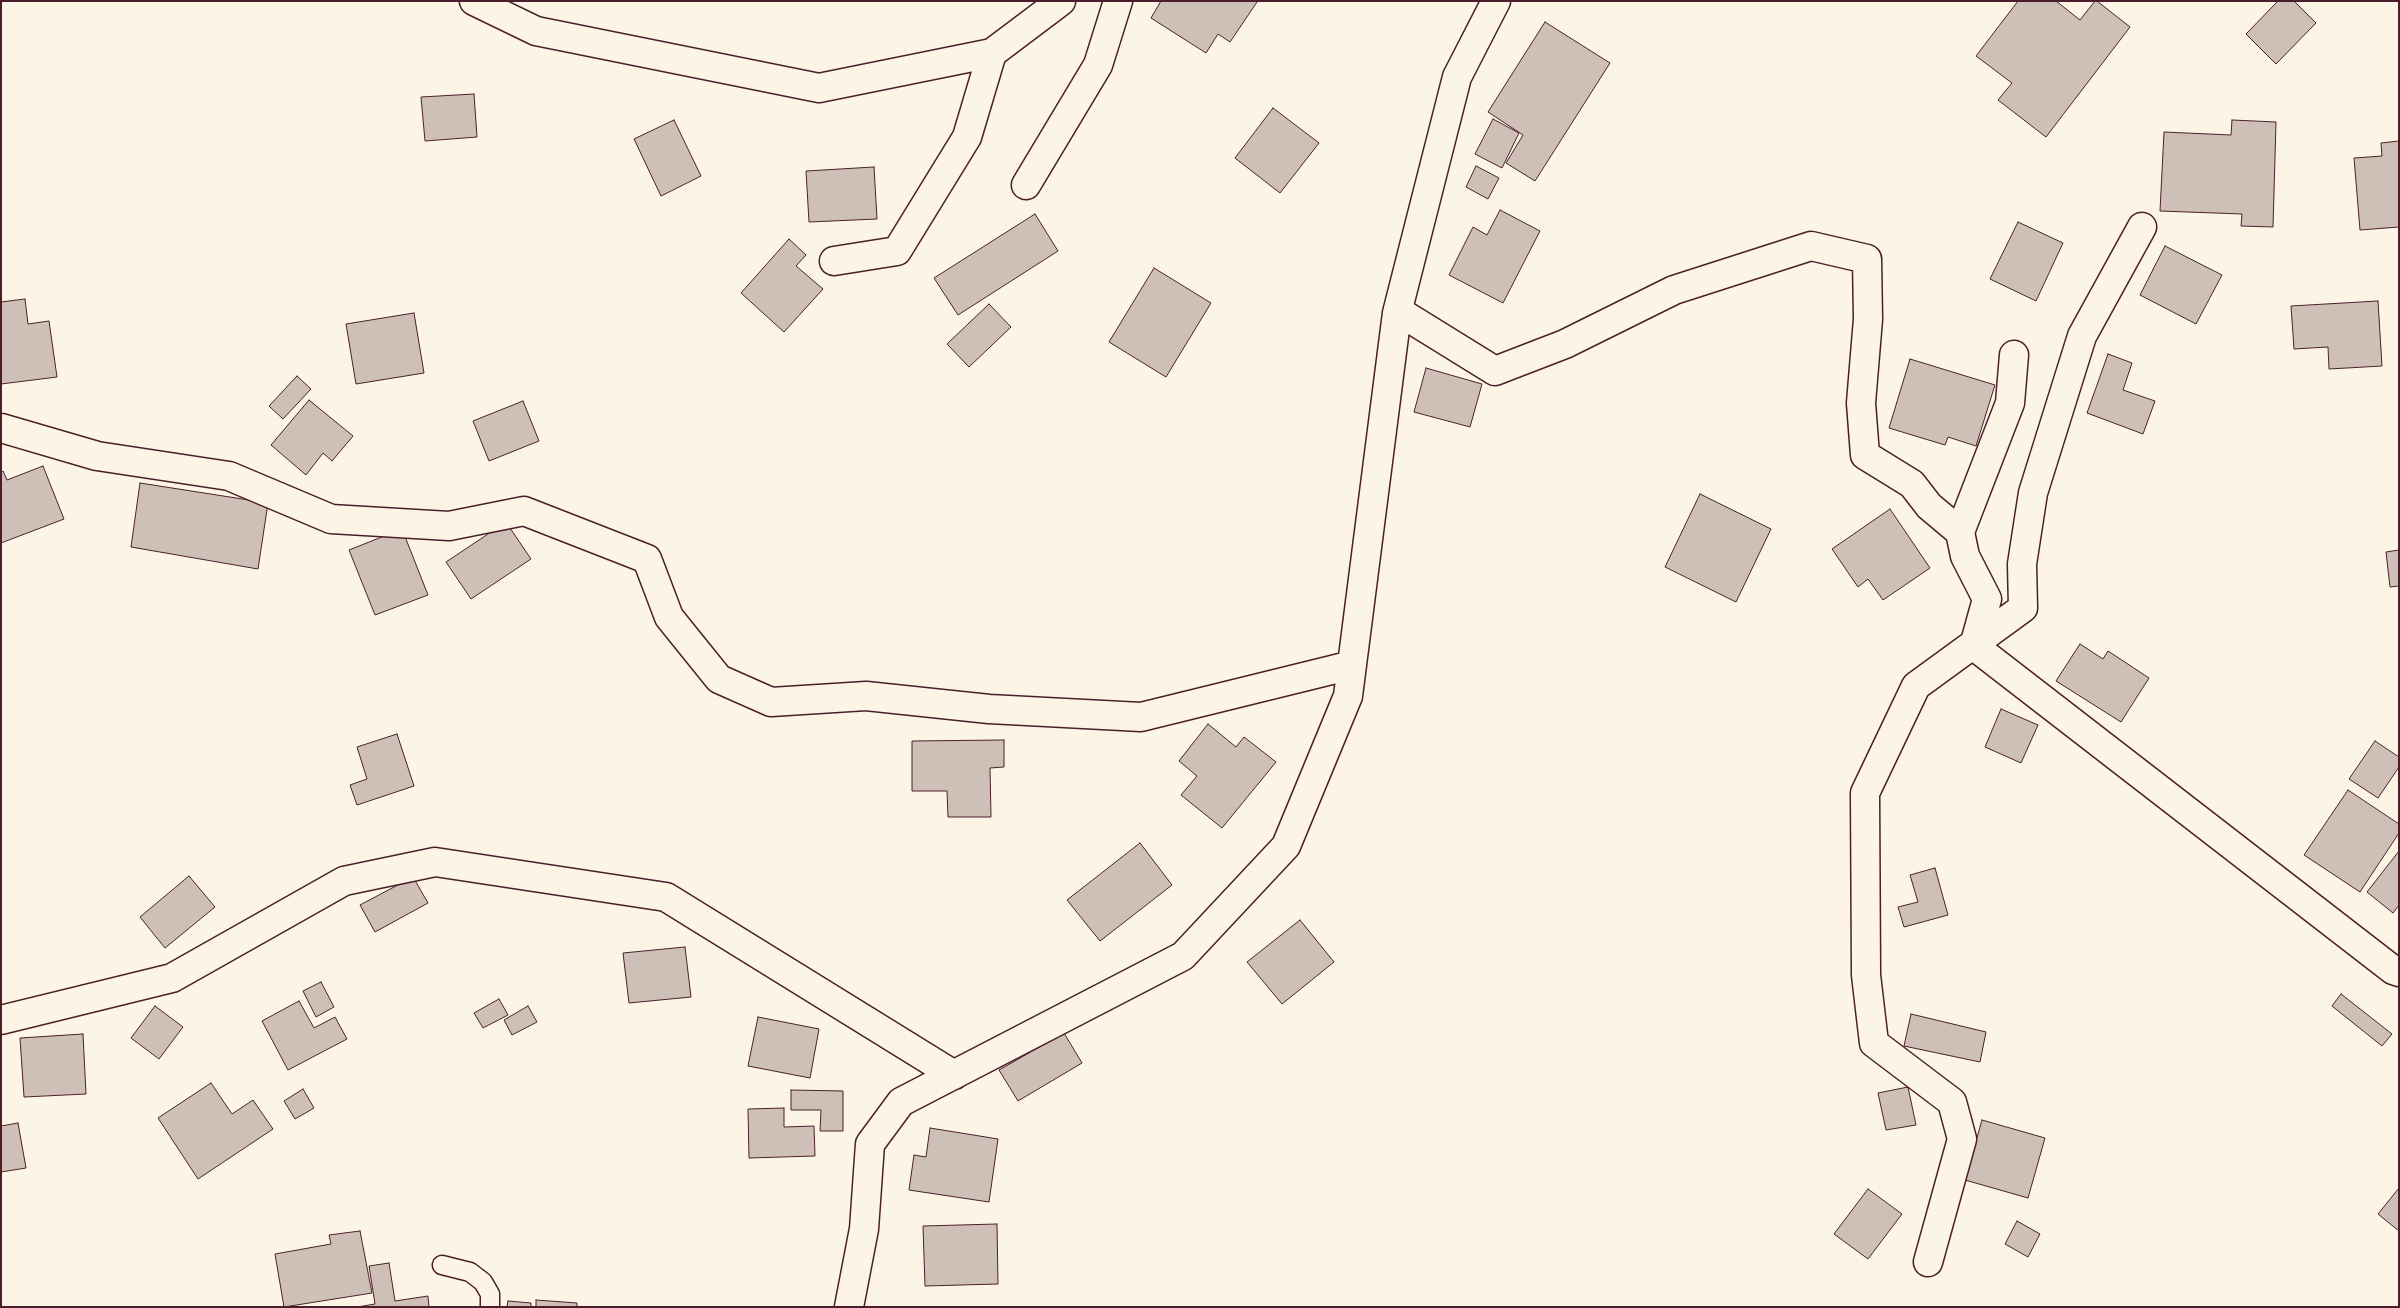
<!DOCTYPE html>
<html>
<head>
<meta charset="utf-8">
<style>
  body { margin:0 }
  #map { position:relative; width:2400px; height:1308px; overflow:hidden; background:#fcf5e5; font-family:Kalam,sans-serif }
  canvas { display:block }
  .frame { position:absolute; inset:0; border:2px solid #4a1f2b; pointer-events:none }
</style>
</head>
<body>
<div id="map">
<canvas width="2400" height="1308"></canvas>
<div class="frame"></div>
</div>
<script>
const ctx = document.querySelector('canvas').getContext('2d');
ctx.lineJoin = 'round';
function fillPath(path, color) { ctx.fillStyle = color; ctx.fill(path, 'evenodd'); }
const toPath = rows => new Path2D(rows.map(r => 'M' + r).join(''));
function trace(path, color, width, dash) { ctx.strokeStyle = color; ctx.lineWidth = width; ctx.lineCap = dash ? 'butt' : 'round'; ctx.setLineDash(dash || []); ctx.stroke(path); }
const building = toPath([
  [1161,1,1255,1,1257,2,1230,42,1218,34,1206,53,1151,18,1161,1],
  [2018,1,2056,1,2080,20,2095,1,2097,1,2130,27,2046,137,1998,100,2012,83,1976,56,2018,1],
  [2278,1,2294,1,2316,23,2276,64,2246,34,2278,1],
  [1545,22,1610,63,1535,181,1506,163,1523,135,1488,112,1545,22],
  [474,94,477,137,425,141,421,97,474,94],
  [1273,108,1319,143,1280,193,1235,158,1273,108],
  [1493,119,1519,133,1502,168,1475,154,1493,119],
  [674,120,701,176,661,196,634,139,674,120],
  [2232,120,2276,122,2273,227,2241,226,2242,214,2160,211,2164,132,2231,135,2232,120],
  [2399,141,2399,227,2360,230,2354,158,2382,156,2381,143,2399,141],
  [1476,166,1499,178,1488,199,1466,187,1476,166],
  [874,167,877,219,809,222,806,171,874,167],
  [1500,210,1540,231,1503,303,1449,275,1473,227,1487,235,1500,210],
  [1035,214,1058,251,958,315,934,278,1035,214],
  [2018,222,2063,243,2036,301,1990,279,2018,222],
  [789,239,806,255,796,266,823,289,784,332,741,293,789,239],
  [2165,246,2222,275,2196,324,2140,295,2165,246],
  [1154,268,1211,303,1166,377,1109,342,1154,268],
  [25,299,28,324,49,321,57,377,1,384,1,302,25,299],
  [2378,301,2382,366,2329,369,2328,347,2294,349,2291,306,2378,301],
  [989,304,1011,327,969,367,947,344,989,304],
  [414,313,424,373,356,384,346,324,414,313],
  [2108,354,2132,363,2123,390,2155,401,2143,434,2087,413,2108,354],
  [1910,359,1995,385,1976,446,1948,437,1945,445,1889,428,1910,359],
  [1426,368,1482,384,1470,427,1414,412,1426,368],
  [297,376,311,389,283,419,269,406,297,376],
  [309,400,353,436,332,461,323,453,306,475,271,445,309,400],
  [523,401,539,441,489,461,473,421,523,401],
  [43,466,64,519,1,543,1,472,3,471,7,480,43,466],
  [140,483,268,503,258,569,131,547,140,483],
  [1700,494,1771,529,1736,602,1665,567,1700,494],
  [1890,509,1930,568,1883,600,1868,579,1858,587,1832,549,1890,509],
  [506,522,531,559,471,599,446,562,506,522],
  [402,529,428,595,375,615,349,550,402,529],
  [2399,550,2399,586,2390,587,2386,552,2399,550],
  [2080,644,2103,659,2108,651,2149,678,2121,722,2056,681,2080,644],
  [2001,709,2038,725,2021,763,1985,747,2001,709],
  [1208,724,1236,747,1244,737,1276,762,1222,828,1181,795,1197,776,1179,761,1208,724],
  [397,734,414,786,357,805,350,785,367,779,357,747,397,734],
  [1004,740,1004,767,990,768,991,817,948,817,947,791,912,791,912,741,1004,740],
  [2375,741,2399,757,2399,767,2378,798,2349,779,2375,741],
  [2348,790,2399,824,2399,833,2360,892,2304,855,2348,790],
  [1140,843,1172,885,1100,941,1067,900,1140,843],
  [2399,851,2399,905,2393,913,2367,892,2399,851],
  [1935,868,1948,915,1904,927,1898,907,1918,902,1910,875,1935,868],
  [189,876,215,907,165,948,140,917,189,876],
  [413,877,428,903,375,932,360,905,413,877],
  [1300,920,1334,962,1282,1004,1247,962,1300,920],
  [685,947,691,997,629,1003,623,953,685,947],
  [321,982,334,1007,316,1017,303,991,321,982],
  [2341,994,2392,1034,2382,1046,2332,1006,2341,994],
  [499,999,508,1015,483,1028,474,1013,499,999],
  [299,1001,314,1028,335,1017,347,1039,288,1070,262,1021,299,1001],
  [155,1006,183,1027,159,1059,131,1038,155,1006],
  [528,1006,537,1022,512,1035,504,1020,528,1006],
  [1911,1014,1986,1032,1980,1062,1904,1046,1911,1014],
  [758,1017,819,1029,810,1078,748,1066,758,1017],
  [1064,1033,1082,1063,1018,1101,999,1070,1064,1033],
  [83,1034,86,1094,24,1097,20,1038,83,1034],
  [211,1083,232,1114,253,1100,273,1129,198,1179,158,1118,211,1083],
  [1908,1087,1916,1125,1886,1130,1878,1093,1908,1087],
  [303,1089,314,1108,295,1119,284,1101,303,1089],
  [791,1090,843,1091,843,1131,820,1131,821,1110,791,1110,791,1090],
  [784,1108,784,1127,814,1126,815,1156,749,1158,748,1109,784,1108],
  [1982,1120,2045,1138,2028,1198,1965,1180,1982,1120],
  [18,1123,26,1168,1,1172,1,1126,18,1123],
  [930,1128,998,1139,989,1202,909,1190,914,1155,926,1157,930,1128],
  [2399,1188,2399,1231,2378,1214,2399,1188],
  [1868,1189,1902,1214,1868,1259,1834,1234,1868,1189],
  [2017,1221,2040,1234,2028,1257,2005,1244,2017,1221],
  [997,1224,998,1284,925,1286,923,1226,997,1224],
  [360,1231,372,1293,284,1307,275,1254,331,1244,329,1235,360,1231],
  [389,1263,395,1301,428,1296,429,1307,357,1307,375,1304,369,1266,389,1263],
  [536,1300,577,1303,577,1307,536,1307,536,1300],
  [508,1301,531,1303,531,1307,507,1307,508,1301]
]);
fillPath(building, '#cfc0b7');
trace(building, '#4a1f2b', 1);
const service = toPath([
  [442,1265,470,1272,483,1282,490,1294,490,1307]
]);
const minor = toPath([
  [474,1,536,31,819,88,992,53,1061,1],
  [1026,185,1098,65,1118,1],
  [834,261,897,251,967,137,992,53],
  [1398,311,1495,371,1565,344,1674,290,1811,246,1867,259,1868,319,1861,403,1865,455,1912,484,1929,506,1960,532,1965,556,1987,599,1974,646,2393,970,2399,972],
  [1,428,97,456,229,476,331,519,449,526,524,511,647,559,669,617,719,679,771,702,866,696,989,709,1141,717,1352,665],
  [1960,532,2010,403,2014,355],
  [1,1020,172,978,344,881,435,862,666,897,954,1075],
  [1928,1262,1962,1139,1952,1102,1874,1043,1866,975,1865,793,1916,686,2023,608,2022,564,2033,493,2082,336,2142,227],
  [849,1307,864,1229,870,1144,901,1102,1183,956,1286,846,1348,696,1397,313,1457,77,1496,1]
]);
trace(service, '#4a1f2b', 21);
trace(minor, '#4a1f2b', 31);
trace(service, '#fcf5e5', 18);
trace(minor, '#fcf5e5', 28);
</script>
</body>
</html>
